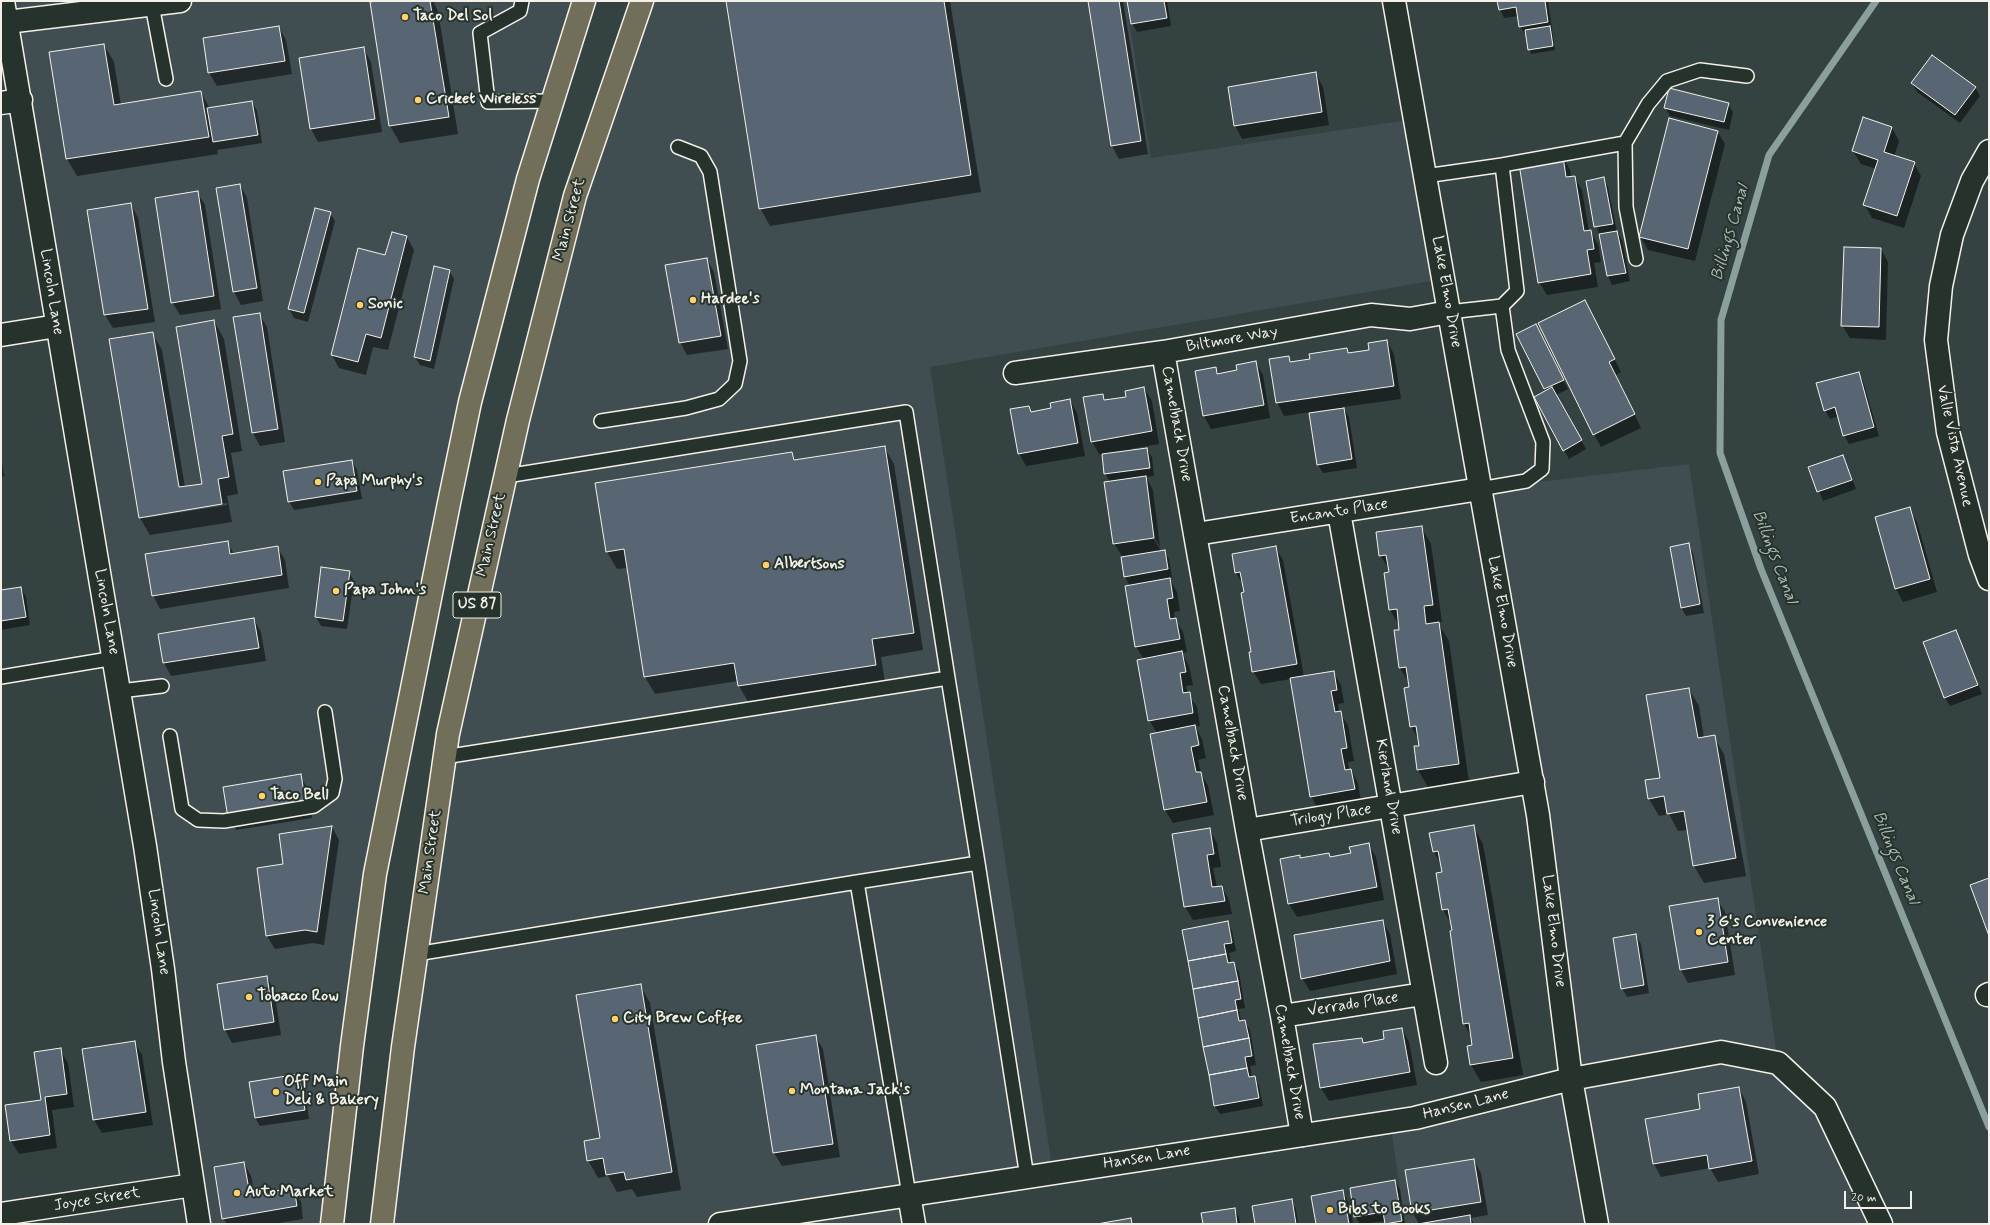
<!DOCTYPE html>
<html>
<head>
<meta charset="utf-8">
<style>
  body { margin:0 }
  #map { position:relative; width:1990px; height:1225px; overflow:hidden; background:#354242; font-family:Mynerve,sans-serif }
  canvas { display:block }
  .frame { position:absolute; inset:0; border:2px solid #f4f1e8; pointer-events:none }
  .scale { position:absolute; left:1844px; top:1191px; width:68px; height:18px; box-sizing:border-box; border:2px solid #f4f1e8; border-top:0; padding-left:5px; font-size:12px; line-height:14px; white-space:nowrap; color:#f4f1e8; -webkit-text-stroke:3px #26332d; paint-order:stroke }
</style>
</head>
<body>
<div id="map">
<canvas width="1990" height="1225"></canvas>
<div class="frame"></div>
<div class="scale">20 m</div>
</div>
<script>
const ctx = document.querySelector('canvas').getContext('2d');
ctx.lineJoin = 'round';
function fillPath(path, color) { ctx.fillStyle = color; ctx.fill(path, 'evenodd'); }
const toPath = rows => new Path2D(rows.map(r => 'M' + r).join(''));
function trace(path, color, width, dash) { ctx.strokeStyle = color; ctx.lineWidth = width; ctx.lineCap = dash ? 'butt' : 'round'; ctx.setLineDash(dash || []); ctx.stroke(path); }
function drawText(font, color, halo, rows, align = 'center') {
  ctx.font = font + ' Mynerve,sans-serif'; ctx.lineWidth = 4; ctx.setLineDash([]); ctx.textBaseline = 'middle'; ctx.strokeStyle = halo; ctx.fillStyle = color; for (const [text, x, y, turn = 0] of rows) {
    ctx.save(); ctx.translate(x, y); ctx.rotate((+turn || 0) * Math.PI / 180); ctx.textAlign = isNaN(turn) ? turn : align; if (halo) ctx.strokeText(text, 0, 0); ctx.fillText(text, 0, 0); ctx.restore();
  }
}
fillPath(toPath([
  [1,1,584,1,514,232,405,717,332,1224,199,1224],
  [645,1,1126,1,1151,158,1415,119,1443,279,930,367,1053,1173,909,1195,914,1224,382,1224,403,1047,506,476],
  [1689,464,1778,1063,1825,1107,1881,1224,1405,1224,1390,1121,1571,1079,1480,489]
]), '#404d51');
fillPath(toPath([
  [383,1,433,1,438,11,458,134,400,143,390,126],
  [727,1,950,1,981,192,770,226,760,208],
  [1089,1,1123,1,1148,154,1119,159,1112,146],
  [1128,1,1167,1,1171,26,1137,32,1132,23],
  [1498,1,1548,1,1555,50,1531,54,1526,35,1520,27,1519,16,1504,18,1500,9],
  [279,27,286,40,292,74,217,86,209,73],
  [104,45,114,62,121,105,201,92,210,109,252,102,257,111,262,143,217,150,218,154,77,176,67,159,50,53],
  [364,49,371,62,382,132,318,142,311,129,300,59],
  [1316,74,1323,87,1329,125,1242,139,1235,125],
  [1912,84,1975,87,1980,96,1960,123,1917,92],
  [1728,104,1733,112,1729,130,1670,116,1665,107],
  [1892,128,1899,141,1894,157,1914,163,1921,176,1904,228,1872,218,1864,204,1876,169,1861,164,1853,151],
  [1717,131,1725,144,1695,261,1648,250,1640,236],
  [1563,157,1570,170,1571,177,1574,177,1582,190,1589,231,1590,231,1598,244,1601,262,1594,263,1598,287,1547,295,1539,282],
  [1603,178,1608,187,1617,232,1622,240,1630,281,1612,285,1608,276,1587,182],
  [240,185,247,198,263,301,241,305,234,292],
  [197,192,205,205,221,309,180,315,172,302],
  [131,204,138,218,155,322,113,328,105,315,89,211],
  [330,213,335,221,308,322,294,318,289,309],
  [407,237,414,250,388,350,373,347,366,375,339,368,332,355,386,256],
  [1881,249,1888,262,1886,340,1850,338,1842,325],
  [707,259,714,272,728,349,687,355,680,342],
  [449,270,454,279,434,369,420,365,415,357],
  [1585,301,1621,372,1616,375,1641,428,1601,447,1594,434],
  [259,314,267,327,285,442,260,446,253,433,235,318],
  [214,321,224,339,242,451,231,453,238,494,227,496,232,522,150,535,140,518,110,339,152,333,162,350,185,487,203,484],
  [227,503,227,505,145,518,145,516],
  [1518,334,1540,334,1568,389,1556,395,1586,449,1569,459,1564,450,1546,391],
  [1387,341,1394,354,1401,399,1343,407,1349,417,1357,468,1323,473,1318,465,1339,408,1284,416,1277,402,1288,357,1292,363,1311,360,1346,349,1349,354,1370,351],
  [1255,362,1263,375,1270,418,1211,429,1204,416,1215,369,1219,374,1238,371],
  [1858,373,1863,381,1879,436,1849,444,1844,435,1839,416,1830,419,1825,410],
  [1144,388,1152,401,1159,444,1131,449,1131,451,1147,449,1152,457,1154,476,1146,477,1153,490,1160,547,1152,533,1151,534,1161,551,1164,551,1169,559,1172,578,1169,578,1177,592,1180,611,1174,612,1175,619,1183,632,1187,652,1182,653,1189,666,1193,685,1186,686,1188,694,1197,707,1200,726,1195,726,1202,739,1206,758,1198,760,1201,773,1208,786,1214,815,1173,823,1165,810,1157,733,1149,720,1144,659,1136,647,1130,586,1125,577,1123,558,1114,543,1110,482,1105,473,1103,454,1100,455,1092,442,1103,395,1106,401,1127,397],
  [1070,400,1077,413,1085,456,1026,466,1019,453,1029,407,1032,413,1052,409],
  [884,447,894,464,923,650,881,657,885,682,749,703,739,686,738,681,655,694,645,677,628,568,617,569,607,552,596,483,792,453,796,461],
  [1843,456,1856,489,1823,501,1810,467],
  [1,457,4,476,1,477],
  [352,461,357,470,362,499,294,510,289,501],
  [1909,509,1917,522,1937,592,1903,602,1896,589,1876,518],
  [1421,527,1431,544,1442,622,1438,623,1449,641,1469,782,1428,787,1418,770,1415,747,1420,746,1419,741,1411,726,1409,683,1400,668,1400,627,1390,610,1385,574,1390,573,1390,571,1380,555],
  [227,542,234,554,277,547,285,560,289,588,160,609,153,595],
  [1688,545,1693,553,1704,613,1686,616,1681,607],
  [1275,547,1283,560,1304,677,1333,672,1341,685,1344,703,1338,704,1339,712,1348,725,1354,761,1348,762,1349,770,1351,770,1358,783,1361,802,1318,809,1311,796,1291,679,1261,684,1253,671,1245,593,1243,585,1236,573],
  [349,572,354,581,347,629,321,626,316,617],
  [21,588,26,597,30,625,1,630,1,591],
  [254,619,261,632,266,661,171,676,164,663,159,634],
  [1956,631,1982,694,1950,706,1945,698],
  [1689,689,1699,706,1704,738,1714,737,1724,754,1746,876,1704,883,1694,866,1688,830,1678,831,1669,814,1659,816,1649,799,1661,778],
  [300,776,308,789,312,818,236,830,229,817],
  [1473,826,1483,844,1523,1075,1481,1082,1471,1065,1474,1046,1472,1038,1464,1024,1452,925,1443,910,1443,873,1442,866,1434,852,1430,833],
  [332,827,339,840,324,945,313,943,275,949,267,936,284,865],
  [1210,830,1217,843,1221,867,1213,868,1217,888,1222,887,1229,900,1232,914,1193,920,1185,907,1173,835],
  [1368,844,1376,857,1384,900,1297,917,1289,904,1299,856,1301,859,1331,858,1352,854],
  [1717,899,1725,912,1735,975,1688,983,1681,970],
  [1382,921,1390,934,1397,974,1310,991,1302,978],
  [1227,922,1232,931,1236,951,1229,953,1231,964,1234,964,1239,972,1245,1008,1239,1009,1241,1021,1245,1021,1250,1030,1256,1065,1250,1066,1252,1078,1254,1077,1259,1086,1263,1106,1220,1114,1215,1106,1183,930],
  [1636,936,1641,944,1649,993,1627,997,1622,988],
  [267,977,274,990,281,1035,232,1043,225,1030],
  [640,985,650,1003,681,1190,637,1197,632,1189,617,1192,608,1176,598,1178,588,1160,601,1139],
  [1402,1029,1409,1042,1417,1085,1329,1101,1321,1088,1314,1045,1361,1039,1364,1044,1385,1040],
  [815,1036,823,1049,840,1157,782,1166,774,1153,757,1046],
  [134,1042,142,1055,153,1125,102,1133,94,1120],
  [60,1050,68,1063,74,1107,52,1110,57,1148,19,1154,11,1141,42,1101],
  [299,1075,304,1084,309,1119,260,1126,255,1118],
  [1739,1088,1746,1102,1759,1174,1718,1182,1710,1168,1661,1177,1654,1164,1702,1110],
  [1474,1160,1481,1173,1488,1215,1471,1218,1474,1224,1419,1224,1413,1213,1406,1171],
  [244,1163,251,1176,255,1195,293,1189,301,1202,303,1219,273,1224,227,1224,223,1218],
  [1395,1181,1400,1190,1405,1224,1386,1224,1385,1221,1360,1224,1355,1216],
  [1343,1192,1350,1205,1353,1224,1317,1224],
  [1291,1200,1296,1209,1298,1224,1256,1224],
  [1234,1209,1239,1217,1240,1224,1204,1224]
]), '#0007');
trace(toPath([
  [1876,1,1769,155,1721,320,1720,453,1761,569,1989,1127]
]), '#8b9f9d', 7);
const building = toPath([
  [377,1,430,1,449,117,389,126,370,2,377,1],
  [726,1,944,1,971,175,759,209,726,1],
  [1088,1,1119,1,1141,141,1111,146,1088,1],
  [1127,1,1164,1,1167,18,1131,24,1127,1],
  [1497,1,1545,1,1548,22,1519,27,1516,7,1499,10,1497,1],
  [279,26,285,61,208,73,203,38,279,26],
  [1550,26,1553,46,1528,50,1525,30,1550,26],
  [104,44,114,105,201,91,209,137,66,159,49,52,104,44],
  [364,47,375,119,310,129,299,58,364,47],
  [1932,55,1976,87,1955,115,1911,83,1932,55],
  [1316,72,1322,112,1234,126,1228,87,1316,72],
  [1669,88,1729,103,1724,122,1664,108,1669,88],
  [252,101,258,135,213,142,207,108,252,101],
  [1863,117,1892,127,1884,152,1915,162,1897,216,1863,205,1878,160,1852,151,1863,117],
  [1669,118,1718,131,1688,249,1639,237,1669,118],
  [1563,156,1566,177,1575,176,1584,231,1591,230,1594,249,1587,250,1591,274,1538,283,1519,164,1563,156],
  [1604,177,1613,224,1594,227,1586,181,1604,177],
  [240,184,257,288,233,292,216,188,240,184],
  [198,191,214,296,171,303,155,198,198,191],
  [131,203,148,309,104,315,87,210,131,203],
  [315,208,331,212,304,313,288,309,315,208],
  [1617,231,1626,273,1607,276,1599,234,1617,231],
  [392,232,407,236,381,338,366,334,358,362,331,355,358,248,385,255,392,232],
  [1844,247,1881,248,1879,327,1841,326,1844,247],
  [707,258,721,336,679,343,665,265,707,258],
  [434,266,450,270,430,361,414,357,434,266],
  [1585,300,1615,359,1609,362,1635,414,1593,435,1538,323,1585,300],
  [260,313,278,429,252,433,233,317,260,313],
  [214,320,233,434,222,436,229,477,218,479,222,504,139,518,109,339,153,332,179,487,202,484,176,327,214,320],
  [1536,324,1564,380,1544,389,1516,334,1536,324],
  [1387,340,1394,386,1276,403,1269,359,1289,356,1290,362,1310,359,1309,354,1347,348,1348,353,1369,350,1368,343,1387,340],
  [1256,361,1264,405,1203,416,1195,371,1216,367,1217,374,1237,370,1236,365,1256,361],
  [1859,372,1874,427,1843,436,1835,407,1824,411,1816,383,1859,372],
  [1144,387,1152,431,1091,442,1083,397,1103,394,1104,400,1126,397,1125,391,1144,387],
  [1552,387,1582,440,1563,451,1534,397,1552,387],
  [1070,399,1078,443,1018,454,1010,409,1029,406,1031,412,1051,408,1050,403,1070,399],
  [1344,408,1352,459,1317,465,1309,413,1344,408],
  [885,446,914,633,872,639,876,665,738,686,734,663,644,677,624,549,606,552,595,483,792,452,794,460,885,446],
  [1147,448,1150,468,1104,474,1102,454,1147,448],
  [1843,455,1852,480,1817,492,1808,467,1843,455],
  [352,460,357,491,288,502,283,471,352,460],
  [1146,476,1154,538,1113,544,1104,482,1146,476],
  [1910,507,1930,579,1895,589,1875,517,1910,507],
  [1422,526,1433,605,1424,606,1426,624,1439,622,1459,764,1417,770,1414,746,1419,746,1416,726,1410,727,1404,688,1409,687,1406,667,1399,668,1394,630,1399,630,1397,609,1389,610,1384,573,1389,572,1386,555,1379,556,1376,532,1422,526],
  [228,541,230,554,278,546,282,575,152,596,145,554,228,541],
  [1689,543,1700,604,1681,608,1670,547,1689,543],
  [1276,546,1297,664,1252,672,1249,652,1251,652,1241,593,1244,592,1240,572,1235,573,1232,554,1276,546],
  [1165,550,1168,569,1124,577,1121,557,1165,550],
  [321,567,350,571,343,621,315,617,321,567],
  [1170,578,1173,598,1167,599,1170,619,1176,618,1180,639,1135,647,1125,586,1170,578],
  [21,587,26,617,1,621,1,590,21,587],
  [254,618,259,648,163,663,158,634,254,618],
  [1956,630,1978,685,1944,698,1923,642,1956,630],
  [1182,651,1186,672,1180,673,1183,693,1190,692,1193,713,1148,721,1137,660,1182,651],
  [1334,671,1337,690,1331,691,1335,712,1341,711,1347,748,1341,749,1345,770,1351,769,1355,789,1310,797,1290,678,1334,671],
  [1689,688,1698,738,1715,735,1736,858,1693,866,1684,811,1667,814,1664,796,1648,799,1645,780,1660,778,1646,695,1689,688],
  [1195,725,1199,745,1191,747,1196,772,1201,772,1207,802,1164,810,1150,734,1195,725],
  [301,774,306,805,228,818,223,787,301,774],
  [1474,825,1513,1058,1470,1065,1467,1046,1472,1045,1469,1023,1463,1024,1450,931,1452,930,1448,909,1442,910,1436,873,1442,872,1438,851,1433,852,1429,833,1474,825],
  [332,826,317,932,305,930,266,936,257,868,283,864,279,834,332,826],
  [1210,828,1214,854,1207,855,1212,887,1222,886,1225,901,1184,907,1172,834,1210,828],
  [1369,843,1377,887,1288,904,1280,859,1300,855,1300,858,1329,853,1330,857,1351,853,1349,847,1369,843],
  [1989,878,1989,936,1970,885,1989,878],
  [1718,898,1728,962,1680,970,1669,906,1718,898],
  [1383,920,1390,961,1301,979,1294,935,1383,920],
  [1228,921,1232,943,1224,944,1226,954,1188,961,1182,930,1228,921],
  [1636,934,1644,985,1621,989,1613,938,1636,934],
  [1226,954,1228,963,1234,962,1238,981,1193,989,1188,961,1226,954],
  [267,976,274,1022,224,1030,217,984,267,976],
  [1238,981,1241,999,1235,1000,1237,1010,1198,1018,1193,989,1238,981],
  [641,984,672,1172,626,1180,624,1172,606,1175,603,1158,587,1161,584,1141,600,1138,576,995,641,984],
  [1237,1010,1239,1021,1245,1020,1249,1038,1203,1047,1198,1018,1237,1010],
  [1402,1028,1410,1072,1320,1088,1313,1044,1362,1038,1363,1043,1384,1039,1383,1031,1402,1028],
  [816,1035,833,1144,773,1153,756,1045,816,1035],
  [1249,1038,1252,1056,1245,1057,1247,1068,1209,1075,1203,1047,1249,1038],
  [135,1041,146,1112,93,1120,82,1049,135,1041],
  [61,1048,67,1094,45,1097,50,1135,10,1141,5,1105,41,1100,34,1052,61,1048],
  [1247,1068,1249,1077,1255,1076,1259,1098,1214,1106,1209,1075,1247,1068],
  [299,1074,305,1110,255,1118,249,1082,299,1074],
  [1739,1087,1752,1161,1709,1169,1707,1155,1653,1164,1645,1119,1700,1109,1698,1094,1739,1087],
  [1474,1159,1481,1202,1412,1213,1405,1170,1474,1159],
  [244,1162,250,1195,294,1188,297,1206,222,1219,214,1167,244,1162],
  [1395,1180,1402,1221,1385,1224,1383,1212,1354,1217,1350,1188,1395,1180],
  [1343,1190,1349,1224,1316,1224,1311,1196,1343,1190],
  [1292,1199,1296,1224,1255,1224,1252,1206,1292,1199],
  [1235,1208,1237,1224,1203,1224,1201,1213,1235,1208],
  [1470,1215,1471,1224,1418,1224,1470,1215],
  [1131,1218,1132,1224,1097,1224,1131,1218]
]);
fillPath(building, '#586673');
trace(building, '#f4f1e8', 1);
const lane = toPath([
  [522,1,520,11,480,33,488,102,552,101],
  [152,5,166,79],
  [1425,176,1502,165,1625,143],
  [1636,259,1626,207,1625,143,1648,104,1667,81,1700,70,1747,76],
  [1449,312,1502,306,1517,291,1502,165],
  [601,421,686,408,719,399,735,384,740,361,710,172,701,156,678,147],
  [506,476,906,412,948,678],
  [1480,489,1526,481,1542,469,1543,442,1508,350,1502,306],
  [1,677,115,658],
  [120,691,162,686],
  [170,736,182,809,198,820,224,821,314,806,332,793,335,779,325,712],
  [444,757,948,678,978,863,857,882],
  [978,863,1027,1177],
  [416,954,857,882,909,1195]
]);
const street = toPath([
  [3,1,145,846,163,969,174,1062,199,1224],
  [7,22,180,1],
  [1,103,21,100],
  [1989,151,1972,181,1952,235,1941,286,1936,340,1948,432,1980,555,1989,579],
  [1,335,57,326],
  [1163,352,1247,830,1282,1016,1302,1135],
  [1015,373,1163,352,1371,315,1410,319,1449,312],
  [1339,512,1436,1063],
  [1196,534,1480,489],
  [1247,830,1533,782],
  [1987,995,1989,994],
  [1282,1016,1423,994],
  [909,1195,914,1224],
  [1,1214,193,1185]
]);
const secondary = toPath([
  [1394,1,1538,815,1571,1079,1597,1224],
  [720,1224,1415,1118,1571,1079,1721,1052,1778,1063,1825,1107,1881,1224]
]);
const primary = toPath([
  [332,1224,352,1046,375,874,449,503,470,402,528,179,584,1],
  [382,1224,403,1047,448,734,518,420,575,196,642,1]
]);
trace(lane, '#f4f1e8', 16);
trace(street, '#f4f1e8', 25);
trace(secondary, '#f4f1e8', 25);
trace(primary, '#f4f1e8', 25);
trace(lane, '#26332d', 13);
trace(street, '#26332d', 22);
trace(secondary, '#26332d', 22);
trace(primary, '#716e59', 22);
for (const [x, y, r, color] of [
  [405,17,4,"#ffd166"],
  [418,100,4,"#ffd166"],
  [693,300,4,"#ffd166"],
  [360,305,4,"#ffd166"],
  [318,482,4,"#ffd166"],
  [766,565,4,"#ffd166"],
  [336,591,4,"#ffd166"],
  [262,796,4,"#ffd166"],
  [1699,932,4,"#ffd166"],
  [249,997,4,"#ffd166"],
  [615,1019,4,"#ffd166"],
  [792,1091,4,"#ffd166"],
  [276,1092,4,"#ffd166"],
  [237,1193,4,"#ffd166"],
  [1330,1210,4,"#ffd166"]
]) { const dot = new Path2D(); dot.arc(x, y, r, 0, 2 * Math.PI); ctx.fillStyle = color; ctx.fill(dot); trace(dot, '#26332d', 1.5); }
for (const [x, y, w] of [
  [477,605,48]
]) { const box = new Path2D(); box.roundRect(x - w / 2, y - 13, w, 26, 3); ctx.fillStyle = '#26332d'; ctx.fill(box); trace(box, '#f4f1e8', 1); }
drawText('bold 15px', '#f4f1e8', null, [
  ["US 87",477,605]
]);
drawText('bold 16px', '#f4f1e8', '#26332d', [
  ["Taco Del Sol",413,17],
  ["Cricket Wireless",426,100],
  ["Hardee's",701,300],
  ["Sonic",368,305],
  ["Papa Murphy's",326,482],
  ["Albertsons",774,565],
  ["Papa John's",344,591],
  ["Taco Bell",270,796],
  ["3 G's Convenience",1707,923],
  ["Center",1707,941],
  ["Tobacco Row",257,997],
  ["City Brew Coffee",623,1019],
  ["Off Main",284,1083],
  ["Deli & Bakery",284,1101],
  ["Montana Jack's",800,1091],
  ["Auto Market",245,1193],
  ["Bibs to Books",1338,1210]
], 'left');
drawText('16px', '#f4f1e8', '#26332d', [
  ["Main Street",570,220,-75],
  ["Lincoln Lane",51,292,81],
  ["Lake Elmo Drive",1446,292,80],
  ["Biltmore Way",1232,340,-10],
  ["Camelback Drive",1176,424,80],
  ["Valle Vista Avenue",1954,446,78],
  ["Encanto Place",1339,512,-9],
  ["Main Street",492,535,-77],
  ["Lincoln Lane",106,612,80],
  ["Lake Elmo Drive",1502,612,80],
  ["Camelback Drive",1232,743,80],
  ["Kierland Drive",1388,787,80],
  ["Trilogy Place",1331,816,-9],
  ["Main Street",431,852,-82],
  ["Lake Elmo Drive",1553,931,83],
  ["Lincoln Lane",158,932,82],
  ["Verrado Place",1353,1005,-9],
  ["Camelback Drive",1289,1062,80],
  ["Hansen Lane",1466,1105,-14],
  ["Hansen Lane",1147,1158,-9],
  ["Joyce Street",97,1200,-9]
]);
drawText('italic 17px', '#aebab6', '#26332d', [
  ["Billings Canal",1731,233,-74],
  ["Billings Canal",1774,557,69],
  ["Billings Canal",1895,858,68]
]);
</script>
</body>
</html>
